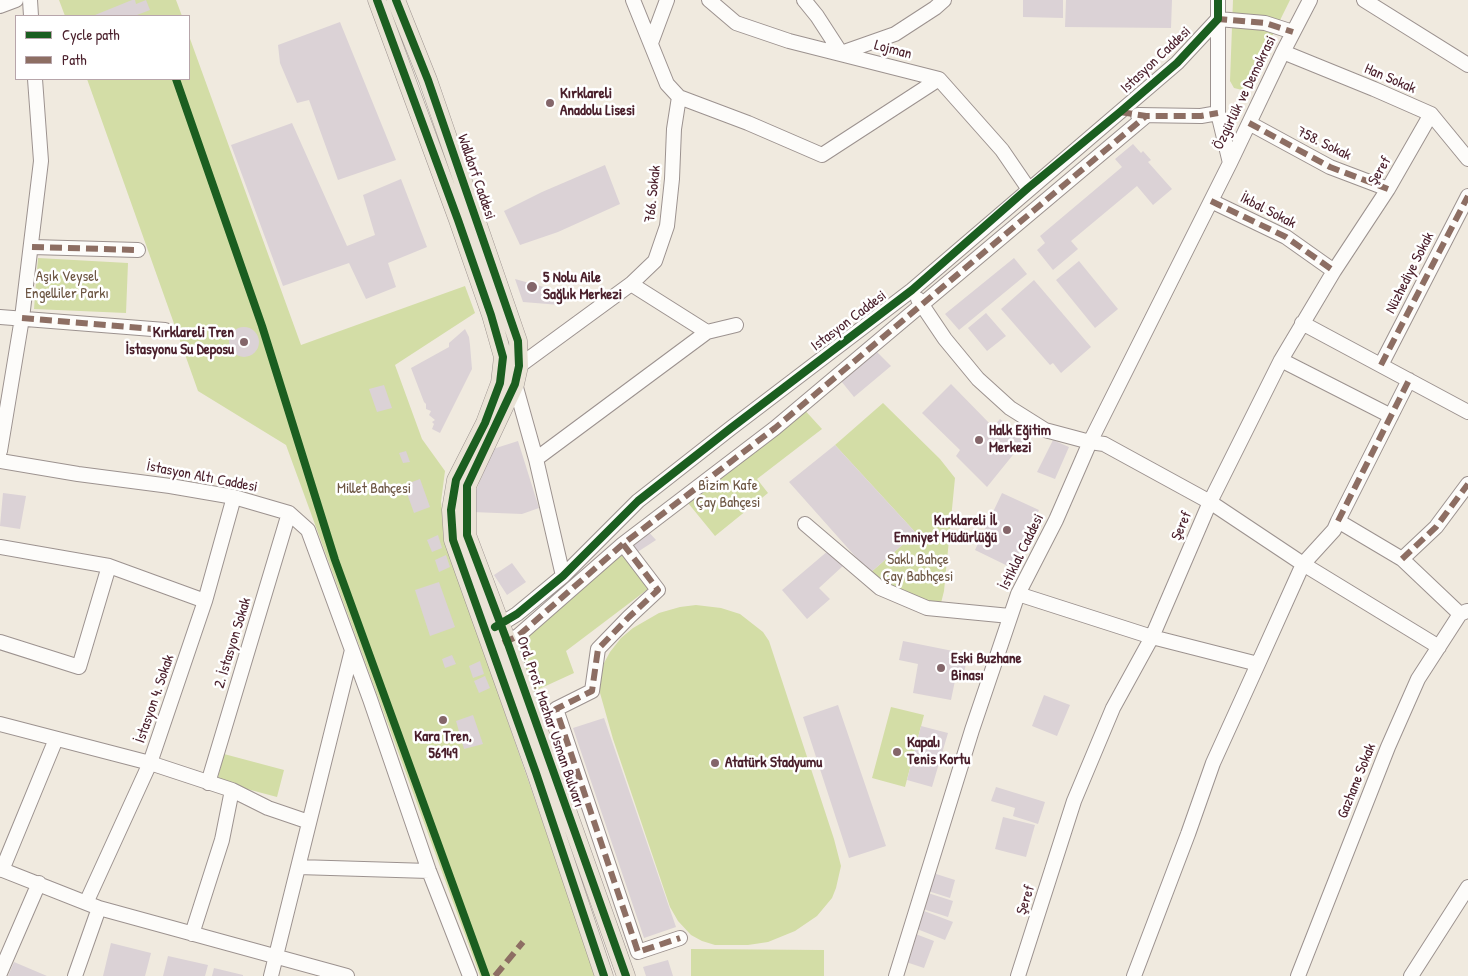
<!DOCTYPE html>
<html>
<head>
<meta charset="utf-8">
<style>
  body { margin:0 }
  #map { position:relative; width:1468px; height:976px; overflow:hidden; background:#f0eadf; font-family:"Patrick Hand",sans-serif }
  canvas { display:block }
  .legend { position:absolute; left:15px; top:15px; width:175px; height:65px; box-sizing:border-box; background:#fff; border:1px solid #b7a5aa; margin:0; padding:6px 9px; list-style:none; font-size:15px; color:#4a1f2b }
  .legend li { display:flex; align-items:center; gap:10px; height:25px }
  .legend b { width:25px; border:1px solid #b7a5aa }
</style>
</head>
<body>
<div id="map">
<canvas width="1468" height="976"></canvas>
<ul class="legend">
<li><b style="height:6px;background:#1b5e20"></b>Cycle path</li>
<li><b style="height:6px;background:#8d6e63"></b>Path</li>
</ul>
</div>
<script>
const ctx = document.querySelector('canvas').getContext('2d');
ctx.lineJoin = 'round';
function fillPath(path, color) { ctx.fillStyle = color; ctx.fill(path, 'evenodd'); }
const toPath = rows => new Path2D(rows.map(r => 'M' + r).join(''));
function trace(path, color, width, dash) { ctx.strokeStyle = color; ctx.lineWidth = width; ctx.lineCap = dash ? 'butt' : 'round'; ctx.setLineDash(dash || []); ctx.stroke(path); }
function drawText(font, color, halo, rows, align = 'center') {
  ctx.font = font + ' "Patrick Hand",sans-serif'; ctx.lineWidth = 5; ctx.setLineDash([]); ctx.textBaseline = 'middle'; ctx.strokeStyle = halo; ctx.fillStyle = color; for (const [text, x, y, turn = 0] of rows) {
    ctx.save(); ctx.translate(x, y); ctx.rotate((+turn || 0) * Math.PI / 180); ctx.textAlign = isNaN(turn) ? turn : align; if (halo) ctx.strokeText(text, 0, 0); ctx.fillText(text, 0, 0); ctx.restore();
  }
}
fillPath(toPath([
  [59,0,176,0,182,16,65,16],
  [1233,0,1290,0,1248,85,1242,90,1234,88,1230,81],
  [189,36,301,345,465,286,475,313,395,365,422,439,445,471,441,502,447,546,596,976,480,976,286,445,198,391,87,79,189,79],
  [38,258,128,263,126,313,34,309],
  [883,403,940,459,955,478,944,591,941,603,918,599,890,588,870,573,916,533,835,445],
  [801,406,822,429,757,479,768,493,715,536,684,498],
  [623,544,652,586,566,651,574,673,526,695,507,641],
  [696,605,721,608,740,614,763,632,769,641,834,839,841,866,836,888,832,898,817,916,795,931,768,942,748,945,715,945,702,941,691,935,678,921,670,907,613,739,600,693,600,676,604,663,610,652,621,638,633,628,659,613,680,607],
  [891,707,924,715,905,787,872,778],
  [224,754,284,770,277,797,217,781],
  [691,949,824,950,824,976,691,976]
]), '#d3dda6');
fillPath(toPath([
  [132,0,135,0,136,4,146,0,150,10,137,15,138,16,96,16,95,15],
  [1023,0,1063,0,1063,18,1023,17],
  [1066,0,1172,0,1171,28,1065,27],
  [340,22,396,160,338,180,309,100,297,103,280,63,278,45],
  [292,123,347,246,375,235,363,195,401,179,427,247,388,263,396,287,366,299,349,263,283,286,231,145],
  [1133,144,1141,153,1143,151,1151,160,1148,162,1172,189,1153,205,1137,186,1071,241,1078,249,1053,270,1037,250,1045,243,1040,236,1122,167,1115,159],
  [605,165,620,204,558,232,520,245,504,211,542,192],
  [1014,258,1027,274,959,330,945,314],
  [1079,261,1118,309,1095,328,1056,280],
  [515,279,576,296,560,305,523,302],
  [1034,280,1091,347,1061,373,1053,363,1050,365,1001,309],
  [986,313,1006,336,987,351,968,328],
  '229 342a15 15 0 1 1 30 0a15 15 0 1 1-30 0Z',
  [465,329,469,337,470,345,472,369,440,433,432,429,434,424,432,422,435,420,429,415,431,411,426,409,426,404,424,402,411,368,449,347,449,343],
  [872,347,891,366,854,397,837,376],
  [951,384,993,427,1000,419,1025,440,987,487,956,456,960,450,922,413],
  [384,385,392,408,377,412,369,389],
  [1053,440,1069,447,1055,479,1037,472],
  [518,441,539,508,522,514,472,512,471,503,493,449],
  [835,445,916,533,870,573,789,482],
  [406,451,410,462,403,463,399,453],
  [420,479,430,507,414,513,404,485],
  [3,493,26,496,20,529,0,526],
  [1002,493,1039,510,1012,568,975,550],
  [645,528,656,540,636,553,627,542],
  [438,535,442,548,432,552,427,540],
  [829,550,844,565,819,588,830,599,807,619,782,590],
  [446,555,450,567,439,572,435,560],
  [512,563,526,582,507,595,494,575],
  [439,582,455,627,430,636,415,590],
  [903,641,968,654,964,673,957,671,951,700,913,693,918,664,899,660],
  [452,655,456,664,445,668,442,659],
  [480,661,484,674,473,678,469,666],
  [485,676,490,688,479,693,474,681],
  [1044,695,1070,705,1057,736,1032,726],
  [838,705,886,846,849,858,803,717],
  [473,715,483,744,464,749,456,721],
  [604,718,676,927,644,938,573,728],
  [921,726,948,733,932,787,907,780],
  [996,787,1045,802,1038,824,1013,816,1015,808,991,801],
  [1003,817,1035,825,1026,857,995,849],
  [933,873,955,880,950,898,928,891],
  [928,893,953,901,948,917,923,909],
  [924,911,953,922,945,940,917,929],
  [913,933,934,941,924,968,903,961],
  [111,943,151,953,145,976,103,976],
  [168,956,208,965,205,976,163,976],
  [668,960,673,976,646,976,643,967],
  [14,962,47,976,8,976],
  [214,968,243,975,243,976,212,976]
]), '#dbd2d6');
const minor = toPath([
  [30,0,31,16],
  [709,0,736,23,789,41,939,79,1002,150,1028,188],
  [804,0,817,16,841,53],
  [1218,0,1218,113,1230,163],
  [1364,0,1468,65],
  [0,6,16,0],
  [1218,19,1265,23,1293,32],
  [651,43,667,0],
  [1283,52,1374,89,1431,114,1468,159],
  [841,53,895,34,935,8,944,0],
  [679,97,748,123,822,155,939,79],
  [1138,115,1201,116,1218,113],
  [1249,123,1330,167,1388,189],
  [1211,201,1286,237,1334,271],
  [32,247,138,250],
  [631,284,707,332,736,325],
  [918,299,945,339,978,379,1010,408,1045,430,1090,442,1104,444,1210,502,1303,564,1439,647],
  [0,317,165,330],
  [1302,323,1468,412],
  [1281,360,1391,416],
  [1381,365,1468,196],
  [519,366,631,284,655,261,667,226,672,179,674,129,679,97,667,84,633,0],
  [515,384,536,459,563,576],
  [0,451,22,318,41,161,35,79],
  [536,459,707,332],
  [0,461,78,474,170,486,234,497,289,513,308,530,370,699,429,871,470,976],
  [1338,521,1409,380],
  [805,524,880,588,927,608,1010,616],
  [623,544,658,590,629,617,598,649,592,691,556,709,638,952,680,938],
  [0,547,109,566,205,601],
  [1402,559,1436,527,1468,484],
  [1018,594,1152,637,1258,664],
  [493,629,517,614,563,576,638,501,731,428,912,290,1177,63,1218,19],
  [0,642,79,667,109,566],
  [499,645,518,636,623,544,775,428,1146,116],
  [0,724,150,763,232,790,268,808,309,822],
  [208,783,289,513],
  [298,867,429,871],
  [0,869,99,908,347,976],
  [2,870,56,739],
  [86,903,150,763,205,601,234,497],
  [192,934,222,840,232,790],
  [0,973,39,883],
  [75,976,99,908],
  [271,976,352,650],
  [896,976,972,730,1018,594,1056,520,1090,442,1230,163,1283,52,1310,0],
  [1018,976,1074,801,1113,708,1152,637,1210,502,1281,360,1334,271,1388,189,1431,114],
  [1134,976,1188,834,1213,763,1258,664,1303,564,1334,530,1338,521,1402,559,1460,614],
  [1298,976,1388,747,1418,679,1460,614,1467,611],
  [1411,976,1468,887]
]);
const major = toPath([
  [377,0,458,220,491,315,503,357,500,383,485,423,456,480,451,510,453,540,536,773,604,976],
  [396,0,428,80,518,341,519,366,515,384,467,486,467,535,507,641,626,976]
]);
trace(minor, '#9c928f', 16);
trace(major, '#9c928f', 19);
trace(minor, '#fdfcfa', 14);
trace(major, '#eae3d6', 18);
trace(toPath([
  [1216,21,1218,19,1265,23,1293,32],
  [1120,112,1146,116,1201,116,1218,113],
  [1249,123,1330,167,1388,189],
  [1211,201,1286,237,1334,271],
  [32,247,138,250],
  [22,318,165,330],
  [1381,365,1468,196],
  [1338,521,1409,380],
  [623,544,658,590,629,617,598,649,592,691,556,709,638,952,680,938],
  [1402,559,1436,527,1468,484],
  [503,643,518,636,623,544,775,428,1146,116],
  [495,976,523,942]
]), '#8d6e63', 6, [12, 6]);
trace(toPath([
  [377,0,458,220,491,315,503,357,500,383,485,423,456,480,451,510,453,540,536,773,604,976],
  [396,0,428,80,518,341,519,366,515,384,467,486,467,535,507,641,626,976],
  [176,79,262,326,335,560,486,976],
  [495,627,517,614,563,576,638,501,731,428,912,290,1028,188,1120,112,1177,63,1218,19,1218,0]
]), '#1b5e20', 8);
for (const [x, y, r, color] of [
  [550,103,5,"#84666a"],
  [532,287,6,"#84666a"],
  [244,342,5,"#84666a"],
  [979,440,5,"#84666a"],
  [1007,530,5,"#84666a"],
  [941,668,5,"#84666a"],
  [443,720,5,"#84666a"],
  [897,752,5,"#84666a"],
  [715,763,5,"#84666a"]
]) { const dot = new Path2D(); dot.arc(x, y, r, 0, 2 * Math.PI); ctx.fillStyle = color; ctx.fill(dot); trace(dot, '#fff', 2); }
drawText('15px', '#4a1f2b', '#fff', [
  ["Lojman",893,50,15],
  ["Istasyon Caddesi",1156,60,-43],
  ["Han Sokak",1390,79,23],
  ["Özgürlük ve Demokrasi",1245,93,-64],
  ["758. Sokak",1324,144,26],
  ["Şeref",1380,171,-59],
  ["Walldorf Caddesi",476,177,71],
  ["766. Sokak",653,194,-84],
  ["İkbal Sokak",1268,211,27],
  ["Nüzhediye Sokak",1410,273,-63],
  ["Istasyon Caddesi",849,321,-37],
  ["İstasyon Altı Caddesi",202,477,11],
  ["Şeref",1182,526,-67],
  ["İstiklal Caddesi",1022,552,-64],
  ["2. İstasyon Sokak",233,643,-73],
  ["İstasyon 4. Sokak",155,699,-71],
  ["Ord. Prof. Mazhar Usman Bulvarı",550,722,71],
  ["Gazhane Sokak",1357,781,-68],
  ["Şeref",1026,900,-72]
]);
drawText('bold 15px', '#4a1f2b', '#fff', [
  ["Kırklareli",560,94],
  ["Anadolu Lisesi",560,111],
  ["5 Nolu Aile",543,278],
  ["Sağlık Merkezi",543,295],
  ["Kırklareli Tren",234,333,"right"],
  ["İstasyonu Su Deposu",234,350,"right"],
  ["Halk Eğitim",989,431],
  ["Merkezi",989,448],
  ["Kırklareli İl",997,521,"right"],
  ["Emniyet Müdürlüğü",997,538,"right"],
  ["Eski Buzhane",951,659],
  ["Binası",951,676],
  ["Kara Tren,",443,737,"center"],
  ["56149",443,754,"center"],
  ["Kapalı",907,743],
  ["Tenis Kortu",907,760],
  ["Atatürk Stadyumu",725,763]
], 'left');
drawText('15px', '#6c5542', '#fff', [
  ["Aşık Veysel",67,277],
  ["Engelliler Parkı",67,294],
  ["Bizim Kafe",728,486],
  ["Çay Bahçesi",728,503],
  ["Millet Bahçesi",374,489],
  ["Saklı Bahçe",918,560],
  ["Çay Babhçesi",918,577]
]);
</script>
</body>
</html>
